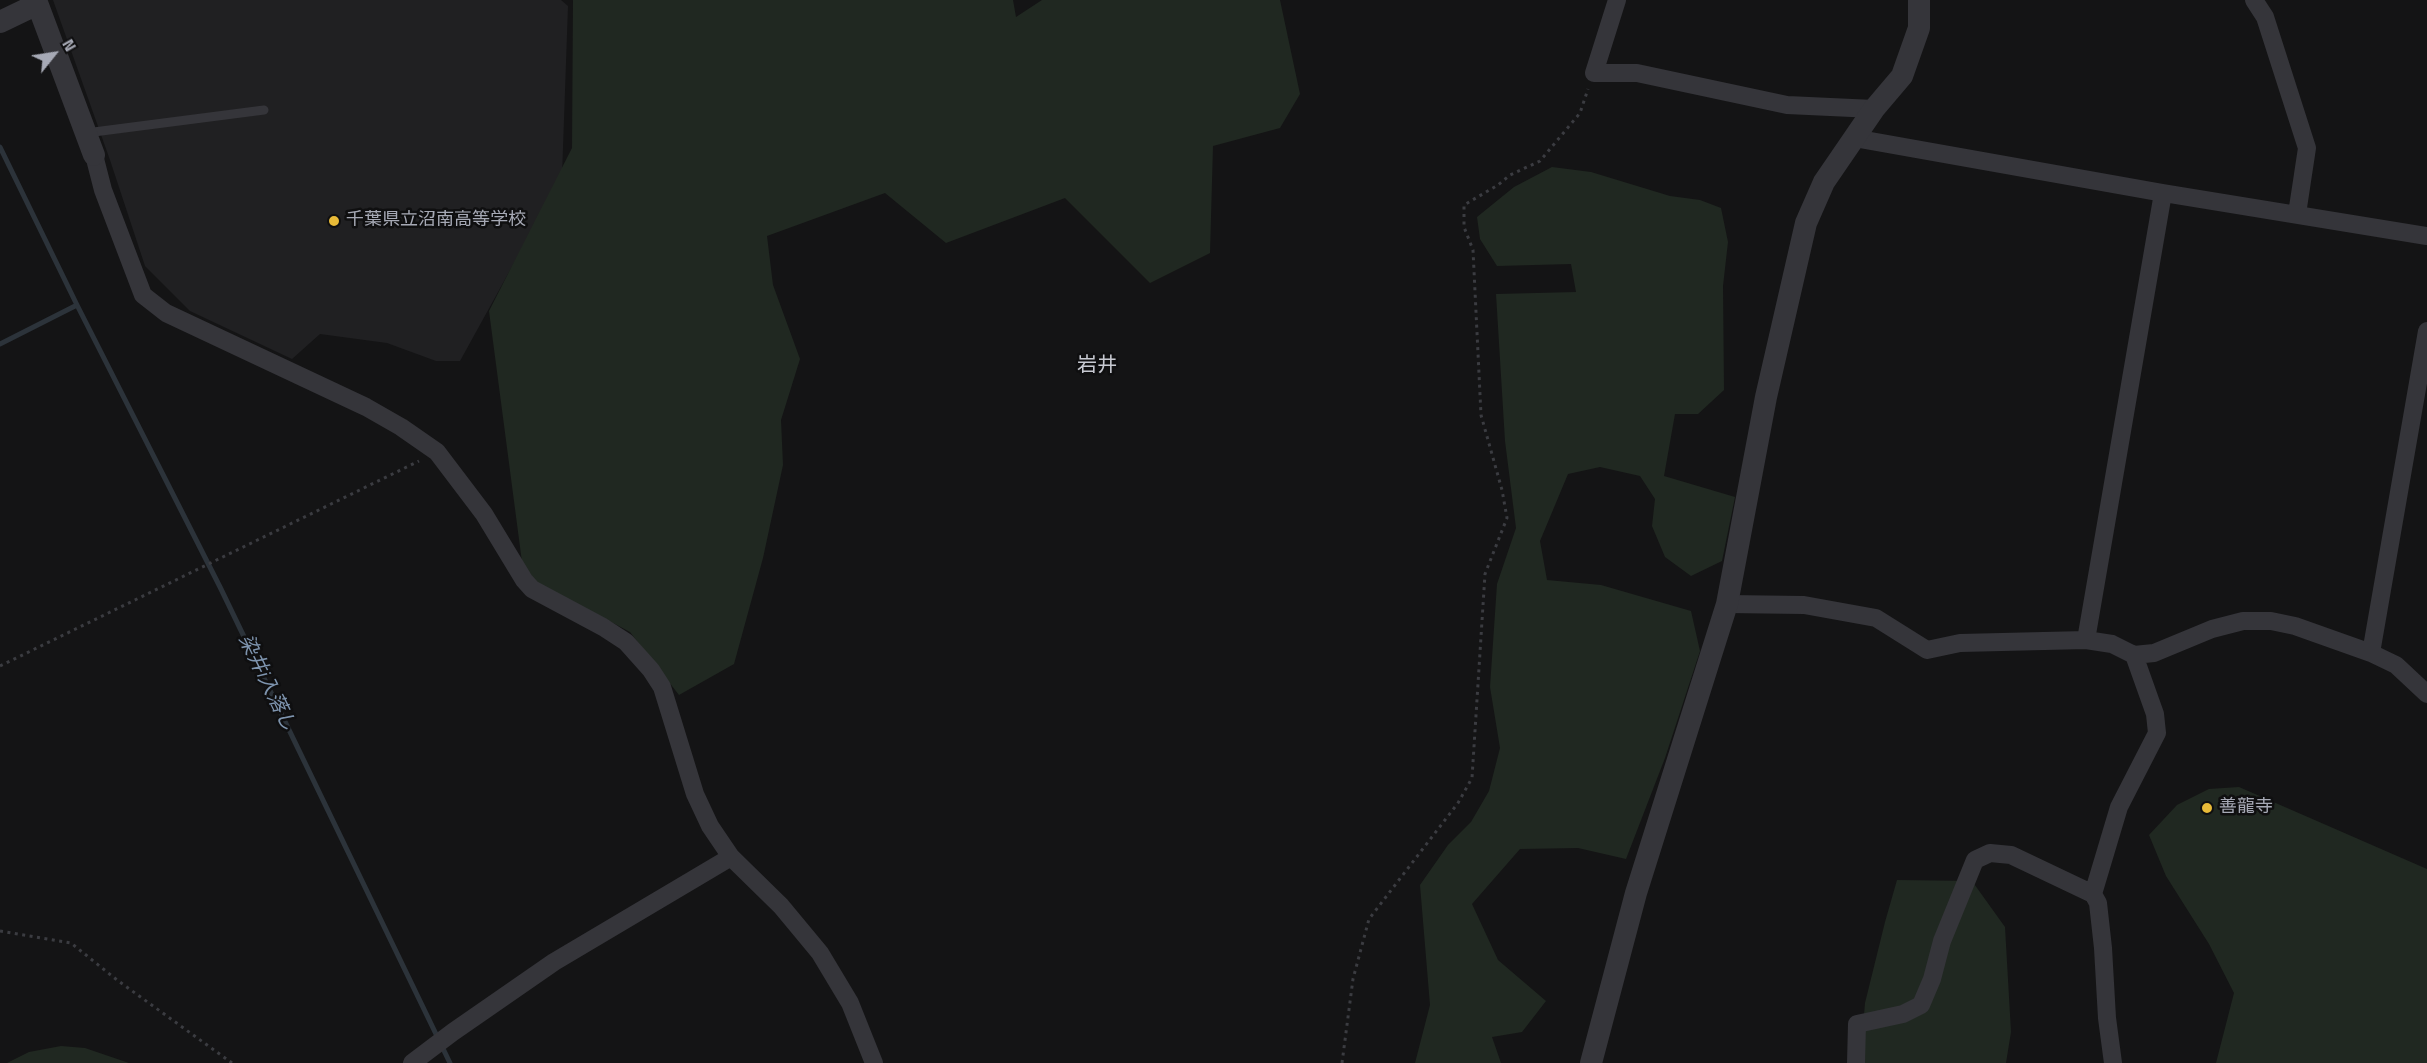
<!DOCTYPE html>
<html>
<head>
<meta charset="utf-8">
<style>
  body { margin:0 }
  #map { position:relative; width:2427px; height:1063px; overflow:hidden; background:#141415; font-family:"Titillium Web",sans-serif }
  canvas { display:block }
  .north { position:absolute; left:24px; top:24px; width:60px; height:60px; -webkit-text-stroke:4px #0f0f10; paint-order:stroke; rotate:60deg; font-size:16px; font-weight:700; line-height:24px; text-align:center; color:#a6a9b5 }
  .north::after { content:''; display:block; margin:auto; width:21px; height:27px; background:#a6a9b5; clip-path:polygon(50% 0,100% 100%,50% 72%,0 100%) }
</style>
</head>
<body>
<div id="map">
<canvas width="2427" height="1063"></canvas>
<div class="north">N</div>
</div>
<script>
const ctx = document.querySelector('canvas').getContext('2d');
ctx.lineJoin = 'round';
function fillPath(path, color) { ctx.fillStyle = color; ctx.fill(path, 'evenodd'); }
const toPath = rows => new Path2D(rows.map(r => 'M' + r).join(''));
function trace(path, color, width, dash) { ctx.strokeStyle = color; ctx.lineWidth = width; ctx.lineCap = dash ? 'butt' : 'round'; ctx.setLineDash(dash || []); ctx.stroke(path); }
function drawText(font, color, halo, rows, align = 'center') {
  ctx.font = font + ' "Titillium Web","Noto Sans JP",sans-serif'; ctx.lineWidth = 5; ctx.setLineDash([]); ctx.textBaseline = 'middle'; ctx.strokeStyle = halo; ctx.fillStyle = color; for (const [text, x, y, turn = 0] of rows) {
    ctx.save(); ctx.translate(x, y); ctx.rotate((+turn || 0) * Math.PI / 180); ctx.textAlign = isNaN(turn) ? turn : align; if (halo) ctx.strokeText(text, 0, 0); ctx.fillText(text, 0, 0); ctx.restore();
  }
}
fillPath(toPath([
  [53,0,561,0,568,6,562,176,460,361,436,361,387,343,320,334,292,359,190,311,145,266,110,160]
]), '#202022');
fillPath(toPath([
  [573,0,1013,0,1016,17,1042,0,1280,0,1300,94,1280,128,1213,146,1210,253,1150,283,1065,198,946,243,885,193,767,236,773,285,800,359,781,420,783,465,763,558,734,664,679,695,630,632,536,582,522,562,489,311,572,148],
  [1552,167,1591,172,1670,196,1700,200,1721,208,1728,242,1723,286,1724,390,1698,414,1675,414,1664,476,1735,497,1722,561,1691,576,1665,557,1652,526,1655,499,1640,476,1600,467,1568,474,1540,541,1547,580,1601,585,1691,611,1700,651,1665,758,1626,859,1578,848,1520,849,1472,904,1498,960,1546,1001,1522,1032,1492,1037,1501,1063,1415,1063,1430,1005,1420,885,1448,845,1471,822,1489,791,1500,748,1490,687,1497,584,1516,528,1505,441,1496,294,1576,292,1571,264,1497,266,1480,239,1477,217,1514,187],
  [2239,787,2427,869,2427,1063,2216,1063,2234,993,2209,944,2166,876,2149,835,2177,805,2209,789],
  [1897,880,1972,881,2005,927,2011,1032,2006,1063,1860,1063,1865,1003,1885,922],
  [61,1046,85,1048,129,1063,7,1063,29,1052]
]), '#202821');
trace(toPath([
  [0,147,77,305,220,587,450,1063],
  [0,344,77,305]
]), '#2c333a', 5);
trace(toPath([
  [0,666,419,461],
  [0,931,71,943,117,980,232,1063],
  [1342,1063,1353,979,1369,919,1458,803,1472,778,1485,574,1507,518,1502,490,1481,415,1473,250,1464,227,1464,205,1498,185,1510,175,1540,161,1580,113,1588,89]
]), '#3b3c41', 3, [3, 4.5]);
trace(toPath([
  [86,133,264,110]
]), '#35353a', 9);
trace(toPath([
  [1617,0,1594,73,1637,73,1787,105,1874,109],
  [2254,0,2265,17,2307,148,2297,214],
  [1854,138,2163,193,2427,236],
  [94,155,103,190,143,295,166,313,366,407,401,427,437,452,484,514,524,580,532,589,603,627,626,642,651,670,662,687,695,794,710,826,731,857,781,906,820,953,850,1003,874,1063],
  [1727,604,1804,605,1876,618,1927,650,1960,643,2086,640,2112,644,2134,655,2154,653,2212,629,2243,621,2271,621,2295,626,2371,653,2396,665,2427,694],
  [2086,640,2163,193],
  [2371,653,2427,331],
  [412,1063,453,1032,554,962,731,857],
  [1856,1063,1857,1024,1903,1014,1921,1005,1932,979,1942,941,1975,860,1990,853,2011,855,2093,894],
  [2113,1063,2107,1018,2103,948,2098,903,2093,894,2119,807,2157,733,2155,714,2134,655]
]), '#35353a', 18);
trace(toPath([
  [36,0,94,155],
  [0,22,27,9,34,0],
  [1591,1063,1636,893,1727,604,1766,397,1806,223,1824,182,1874,109,1902,76,1919,28,1919,0]
]), '#35353a', 22);
for (const [x, y, r, color] of [
  [334,221,6,"#e8ba38"],
  [2207,808,6,"#e8ba38"]
]) { const dot = new Path2D(); dot.arc(x, y, r, 0, 2 * Math.PI); ctx.fillStyle = color; ctx.fill(dot); trace(dot, '#0f0f10', 2); }
drawText('18px', '#a6a9b5', '#0f0f10', [
  ["千葉県立沼南高等学校",346,221],
  ["善龍寺",2219,808]
], 'left');
drawText('20px', '#c7c9d1', '#0f0f10', [
  ["岩井",1097,366]
]);
drawText('italic 20px', '#7e94ae', '#0f0f10', [
  ["染井i入落し",266,683,64]
]);
</script>
</body>
</html>
